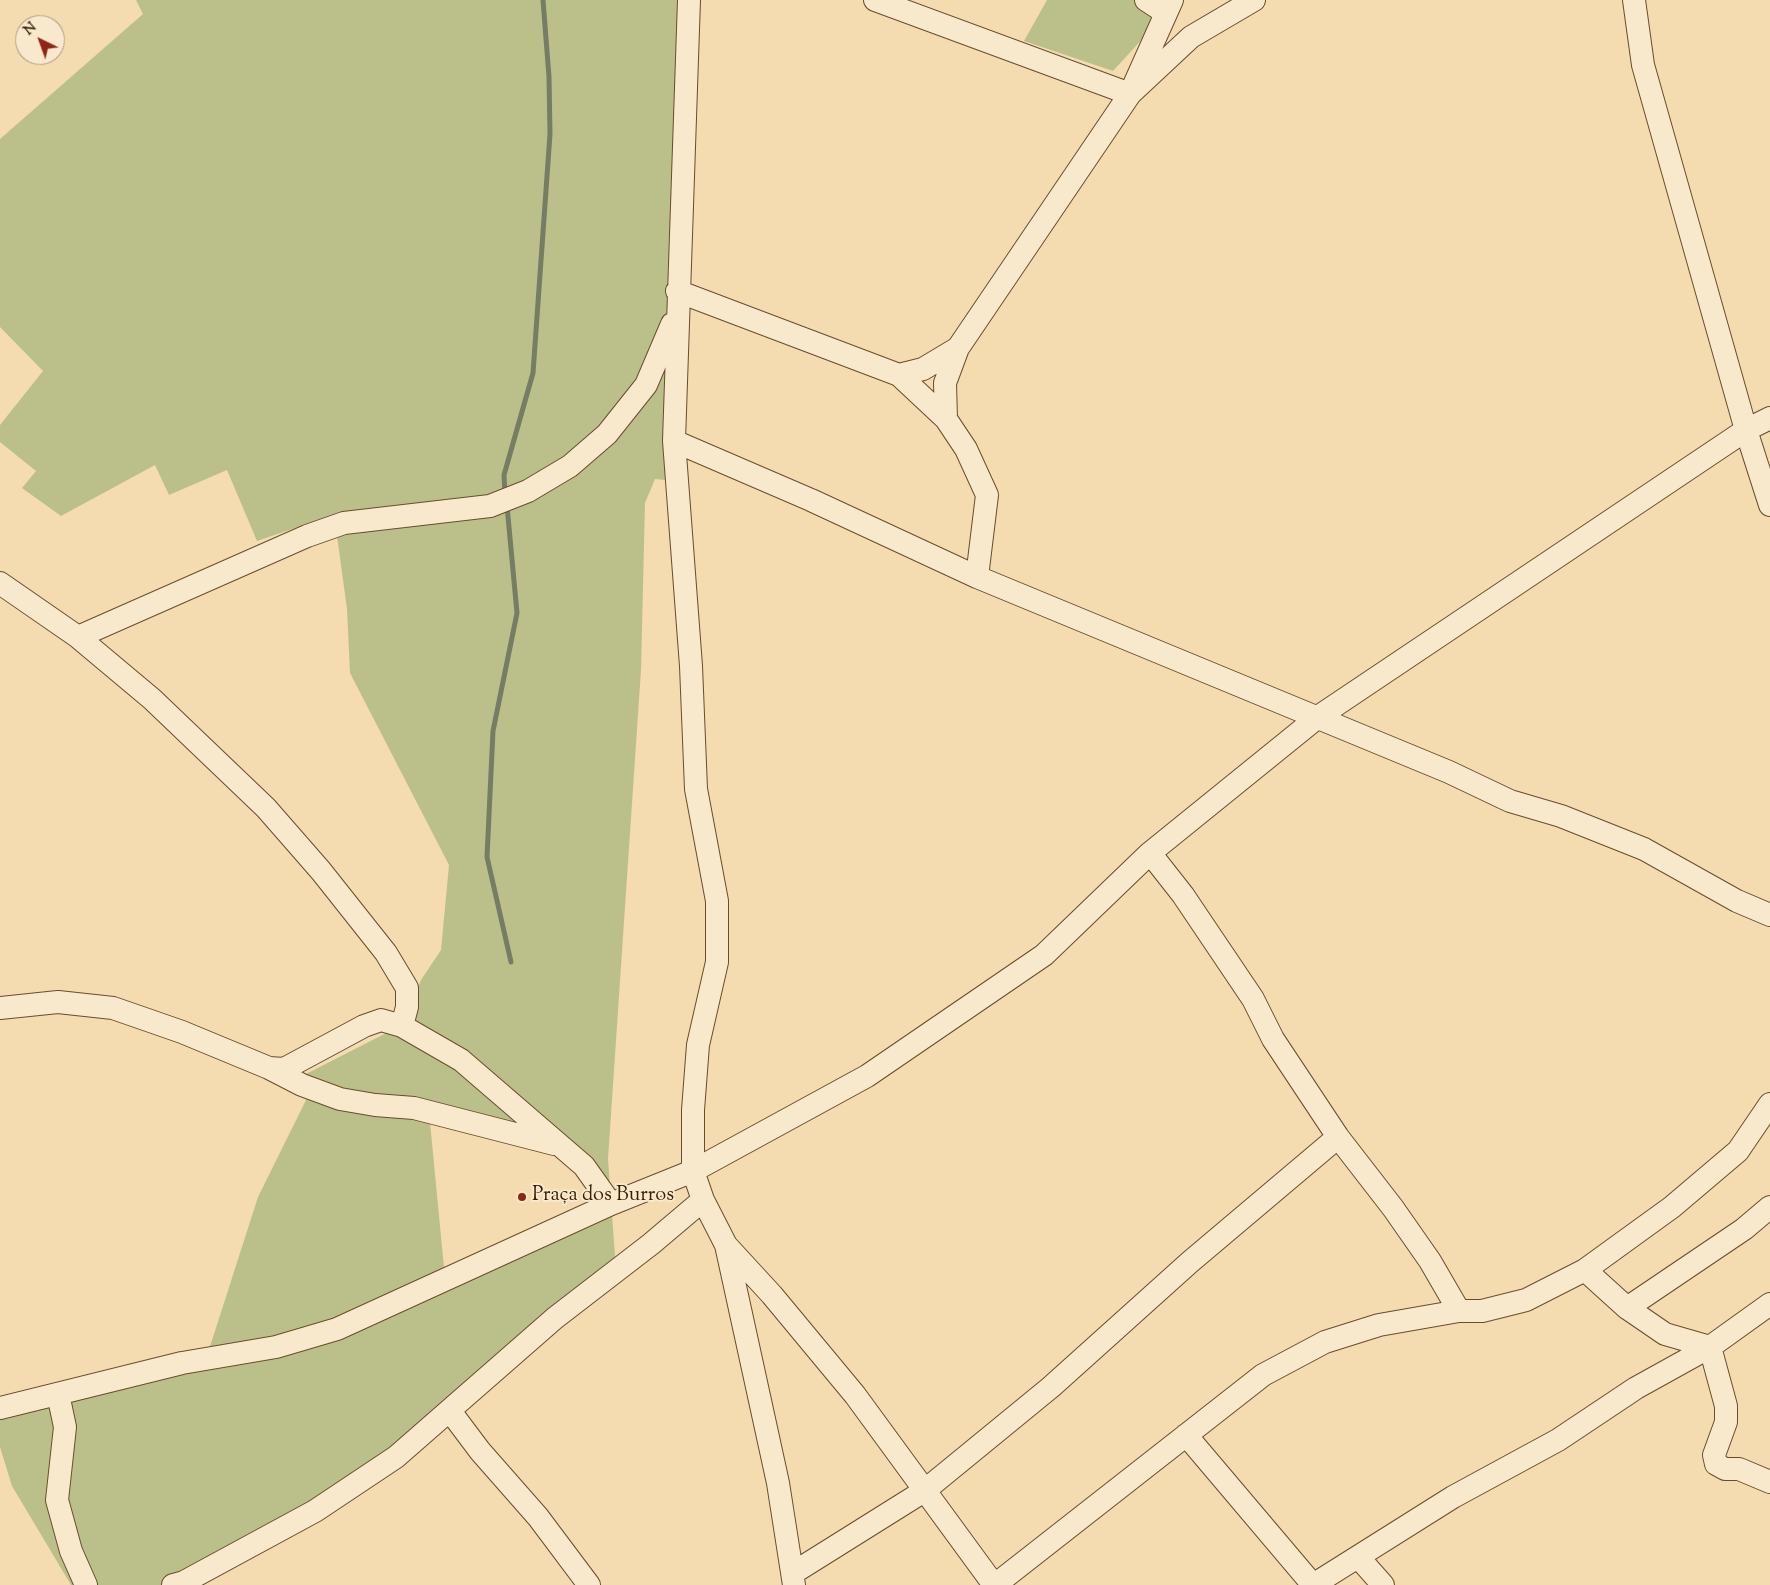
<!DOCTYPE html>
<html>
<head>
<meta charset="utf-8">
<style>
  body { margin:0 }
  #map { position:relative; width:1770px; height:1585px; overflow:hidden; background:#f4dbb0; font-family:"Sorts Mill Goudy",serif }
  canvas { display:block }
  .north { position:absolute; left:15px; top:15px; width:50px; height:50px; box-sizing:border-box; background:#f8e8cc; border:1px solid #ac977b; border-radius:50%; rotate:318deg; font-size:14px; font-weight:700; line-height:20px; text-align:center; color:#391e01 }
  .north::after { content:''; display:block; margin:auto; width:18px; height:22px; background:#8f2418; clip-path:polygon(50% 0,100% 100%,50% 72%,0 100%) }
</style>
</head>
<body>
<div id="map">
<canvas width="1770" height="1585"></canvas>
<div class="north">N</div>
</div>
<script>
const ctx = document.querySelector('canvas').getContext('2d');
ctx.lineJoin = 'round';
function fillPath(path, color) { ctx.fillStyle = color; ctx.fill(path, 'evenodd'); }
const toPath = rows => new Path2D(rows.map(r => 'M' + r).join(''));
function trace(path, color, width, dash) { ctx.strokeStyle = color; ctx.lineWidth = width; ctx.lineCap = dash ? 'butt' : 'round'; ctx.setLineDash(dash || []); ctx.stroke(path); }
function drawText(font, color, halo, rows, align = 'center') {
  ctx.font = font + ' "Sorts Mill Goudy",serif'; ctx.lineWidth = 4; ctx.setLineDash([]); ctx.textBaseline = 'middle'; ctx.strokeStyle = halo; ctx.fillStyle = color; for (const [text, x, y, turn = 0] of rows) {
    ctx.save(); ctx.translate(x, y); ctx.rotate((+turn || 0) * Math.PI / 180); ctx.textAlign = isNaN(turn) ? turn : align; if (halo) ctx.strokeText(text, 0, 0); ctx.fillText(text, 0, 0); ctx.restore();
  }
}
fillPath(toPath([
  [136,0,689,0,676,481,655,479,645,503,641,670,608,1159,616,1270,396,1457,173,1585,71,1585,12,1486,0,1447,0,1408,206,1359,258,1197,306,1100,302,1076,402,1025,421,980,441,950,449,865,350,673,347,609,337,536,339,513,257,541,227,470,169,495,155,465,61,516,22,488,36,471,0,442,0,425,43,371,0,327,0,139,143,14],
  [429,1112,557,1144,610,1204,445,1278],
  [1047,0,1172,0,1166,13,1113,71,1024,41]
]), '#bbc08b');
trace(toPath([
  [505,495,504,475,533,373,550,134,549,77,543,0],
  [507,506,517,613,493,731,487,857,511,962]
]), '#757d64', 5);
const minor = toPath([
  [689,0,674,441,691,666,696,789,717,901,717,962,698,1045,693,1110,693,1171,703,1200,726,1245,778,1483,794,1585],
  [875,0,1130,94,1172,0],
  [1146,0,1166,13],
  [1634,0,1643,65,1746,430,1770,505],
  [677,291,899,375,923,369,958,348],
  [899,375,946,419,966,449,987,495,977,577],
  [946,419,945,383,958,348,1130,94,1191,37,1254,0],
  [674,441,811,500,977,577,1449,772,1510,801,1561,816,1644,849,1737,901,1770,915],
  [0,583,78,637,152,699,266,808,321,871,386,953,407,988,407,1007,402,1026],
  [78,637,307,536,344,523,490,506,528,491,570,466,607,434,646,385,672,324],
  [1150,853,1183,895,1253,999,1273,1039,1338,1137,1393,1208,1430,1261,1459,1311],
  [0,1008,58,1002,113,1008,182,1032,269,1068,284,1069,364,1026,381,1020,402,1026,461,1060,584,1166,611,1204],
  [269,1068,302,1085,340,1099,375,1105,414,1108,554,1144],
  [726,1245,772,1295,855,1395,994,1585],
  [1585,1270,1627,1308,1665,1334,1710,1347,1726,1406,1726,1422,1714,1455,1716,1464,1725,1469,1739,1469,1770,1482],
  [1627,1308,1744,1229,1770,1207],
  [58,1394,65,1427,57,1500,71,1551,86,1585],
  [0,1408,182,1363,276,1347,337,1329,611,1204,693,1171,867,1076,1044,955,1150,853,1318,717,1746,430,1770,418],
  [450,1411,480,1451,538,1517,589,1585],
  [1186,1435,1313,1585],
  [1359,1558,1383,1585],
  [793,1573,924,1491,1051,1387,1190,1262,1338,1137],
  [173,1585,184,1582,315,1511,396,1457,555,1318,651,1244,703,1200],
  [995,1585,1263,1375,1325,1342,1379,1325,1459,1311,1482,1311,1526,1300,1585,1270,1672,1207,1738,1151,1770,1104],
  [1313,1585,1453,1497,1558,1440,1636,1388,1710,1347,1770,1304]
]);
trace(minor, '#684d2d', 24);
trace(minor, '#f8e8cc', 22);
for (const [x, y, r, color] of [
  [522,1197,5,"#8f2418"]
]) { const dot = new Path2D(); dot.arc(x, y, r, 0, 2 * Math.PI); ctx.fillStyle = color; ctx.fill(dot); trace(dot, '#f8e8cc', 2); }
drawText('20px', '#391e01', '#f8e8cc', [
  ["Praça dos Burros",532,1197]
], 'left');
</script>
</body>
</html>
